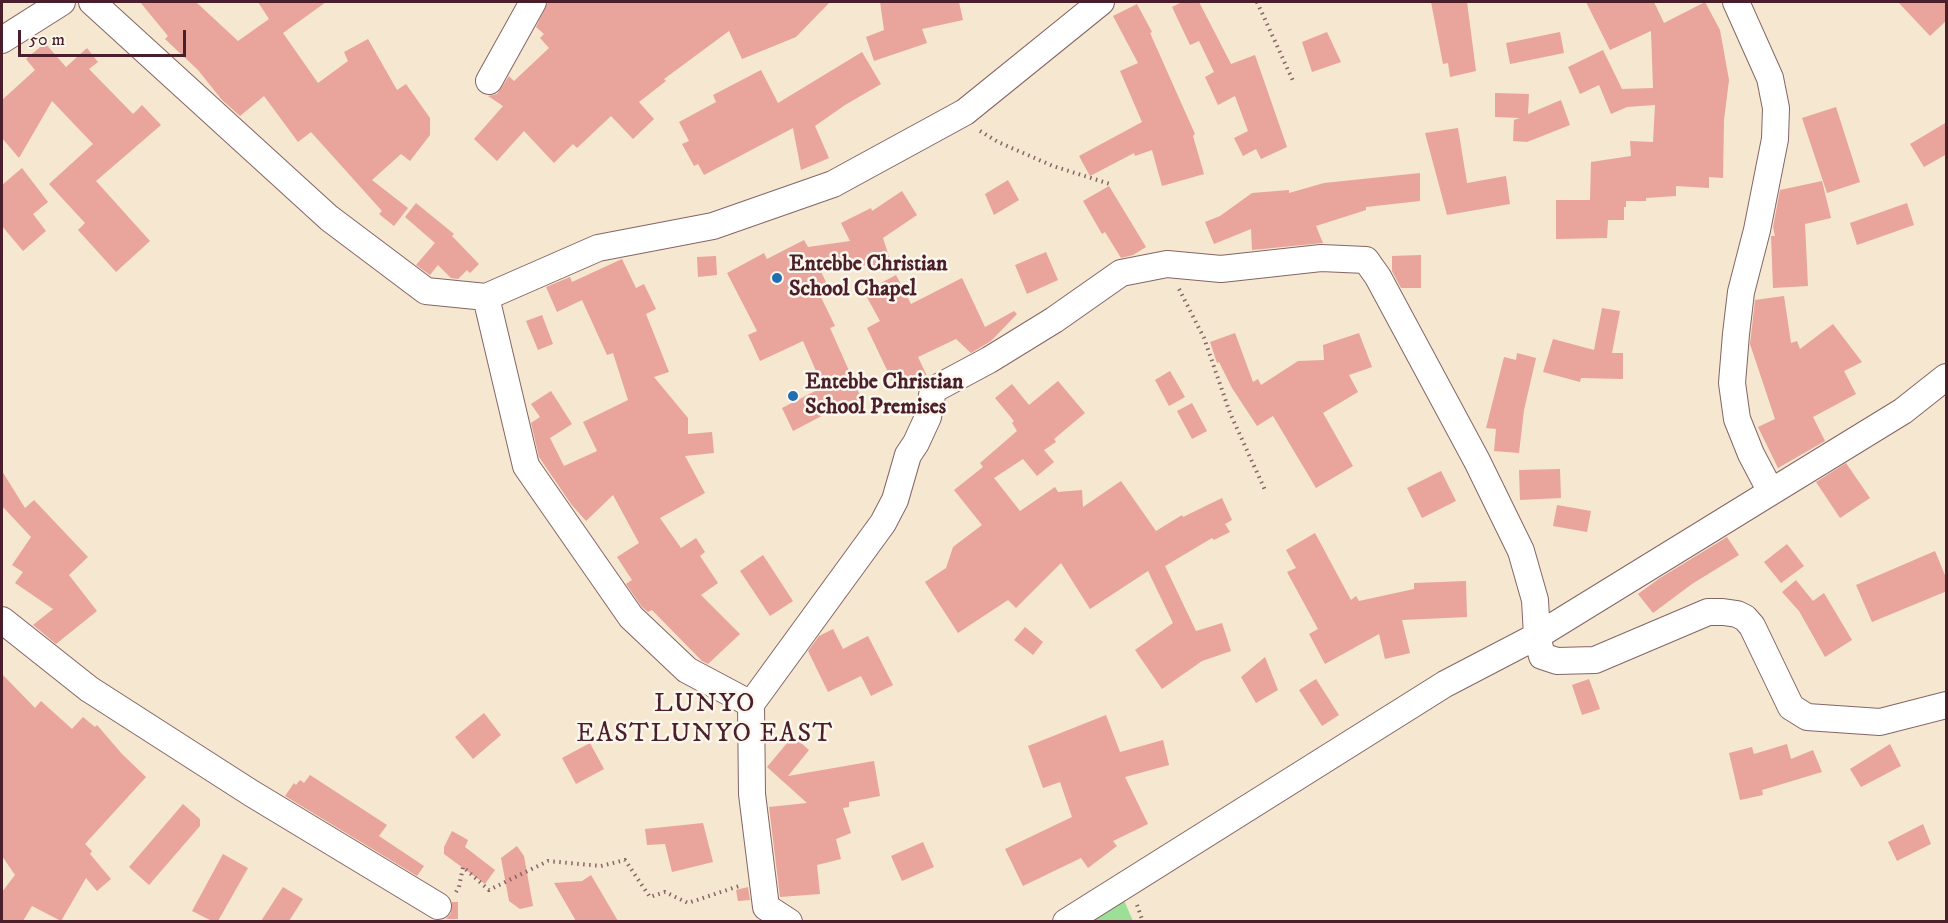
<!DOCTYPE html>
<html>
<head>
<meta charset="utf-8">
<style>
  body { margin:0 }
  #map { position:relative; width:1948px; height:923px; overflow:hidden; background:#f5e7d0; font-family:"IM FELL DW Pica",serif }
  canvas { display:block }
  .frame { position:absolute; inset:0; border:3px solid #4a1f2b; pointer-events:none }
  .scale { position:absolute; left:18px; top:30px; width:168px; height:27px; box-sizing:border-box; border:3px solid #4a1f2b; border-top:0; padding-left:8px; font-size:18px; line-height:21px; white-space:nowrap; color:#4a1f2b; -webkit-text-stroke:4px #fbf7ec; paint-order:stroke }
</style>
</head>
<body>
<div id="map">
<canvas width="1948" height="923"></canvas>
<div class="frame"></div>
<div class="scale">50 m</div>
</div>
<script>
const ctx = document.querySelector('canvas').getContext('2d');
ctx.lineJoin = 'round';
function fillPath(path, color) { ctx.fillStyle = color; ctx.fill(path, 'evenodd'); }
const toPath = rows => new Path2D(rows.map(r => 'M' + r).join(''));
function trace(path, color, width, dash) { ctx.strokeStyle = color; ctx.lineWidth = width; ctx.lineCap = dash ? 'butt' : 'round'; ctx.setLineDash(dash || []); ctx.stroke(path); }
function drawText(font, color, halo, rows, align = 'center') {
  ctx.font = font + ' "IM FELL DW Pica",serif'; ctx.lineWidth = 5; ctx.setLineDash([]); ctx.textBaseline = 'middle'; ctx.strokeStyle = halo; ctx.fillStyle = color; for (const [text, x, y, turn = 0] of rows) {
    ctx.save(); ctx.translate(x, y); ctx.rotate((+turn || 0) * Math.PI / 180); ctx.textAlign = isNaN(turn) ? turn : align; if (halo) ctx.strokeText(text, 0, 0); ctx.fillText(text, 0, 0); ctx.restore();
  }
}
fillPath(toPath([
  [1122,896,1133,921,1083,922]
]), '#9cdf96');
fillPath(toPath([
  [140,2,196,2,238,41,269,19,258,2,326,2,283,33,318,83,348,61,344,52,368,39,397,90,406,84,430,118,430,135,410,161,401,154,372,180,408,208,394,226,379,214,382,211,311,132,298,142,264,96,240,116,222,100,198,70,165,39,168,36],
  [548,2,830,2,796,37,742,59,729,31,664,79,666,81,639,102,654,119,633,139,611,116,577,148,573,144,554,163,524,131,497,161,474,139,503,106,488,96,497,94,509,76,514,81,549,48,540,38,544,34,536,27],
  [880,2,959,2,963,20,922,29,927,43,874,61,866,37,884,30],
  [1182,2,1199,2,1231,64,1255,55,1287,147,1261,159,1256,149,1243,156,1234,138,1248,131,1235,96,1218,105,1205,77,1214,72,1199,41,1190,45,1172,7],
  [1431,2,1467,2,1476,71,1450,77,1448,63,1443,64],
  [1586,2,1654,2,1664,23,1705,2,1720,30,1729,80,1724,120,1723,178,1709,177,1709,188,1676,186,1676,196,1646,198,1646,201,1626,201,1626,207,1624,207,1624,220,1608,220,1607,238,1556,239,1556,200,1590,200,1591,162,1631,156,1630,141,1653,142,1655,105,1627,107,1611,114,1599,85,1580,94,1568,67,1603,50,1622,89,1653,88,1651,31,1610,50],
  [1898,2,1947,2,1947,20,1930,36],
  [1137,4,1152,32,1150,33,1195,134,1193,136,1204,174,1162,186,1152,150,1135,156,1134,153,1090,176,1079,156,1142,122,1120,71,1138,63,1113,16],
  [1327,32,1341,62,1312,72,1302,42],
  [1560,32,1564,53,1510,64,1506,43],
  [45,43,66,67,87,48,98,62,89,69,133,114,142,105,161,125,96,181,150,241,116,272,78,230,85,223,49,184,93,144,52,101,19,158,2,138,2,100,35,70,26,59],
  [862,52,881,84,845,105,815,126,829,158,801,170,793,128,704,175,698,164,694,166,682,144,689,141,679,122,716,102,713,95,761,70,778,103],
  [1495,93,1529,94,1528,114,1561,100,1570,125,1527,142,1513,141,1514,120,1520,118,1495,117],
  [1836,107,1860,182,1827,193,1802,118],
  [1947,122,1947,154,1924,167,1910,144],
  [1458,128,1467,183,1506,176,1510,204,1447,215,1425,133],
  [22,168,48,202,33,214,46,231,23,251,2,226,2,185],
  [1420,173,1420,201,1366,207,1366,210,1316,226,1323,243,1252,250,1251,229,1214,244,1205,222,1220,216,1252,193,1289,190,1289,193,1324,183],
  [1008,180,1019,200,994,215,985,194],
  [1822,181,1831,218,1805,224,1808,286,1773,288,1771,236,1775,236,1773,227,1780,190],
  [1109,186,1146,247,1133,255,1121,258,1105,232,1102,234,1083,201],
  [902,191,917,215,883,238,892,266,817,264,827,284,817,289,835,326,830,328,863,402,835,414,833,410,793,431,782,408,823,387,803,341,760,361,748,335,757,331,727,273,764,253,767,259,804,240,808,247,850,241,841,223,871,208,872,211],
  [416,203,454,234,452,236,479,264,470,273,467,270,458,279,451,278,438,265,430,275,416,265,435,243,405,217],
  [1907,203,1914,225,1857,245,1850,223],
  [1046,252,1058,280,1027,294,1015,265],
  [1421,255,1421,288,1401,288,1392,271,1392,256],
  [716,256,717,275,698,277,697,257],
  [622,259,636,288,644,284,656,309,646,314,669,372,654,377,688,418,688,434,712,432,714,453,685,456,705,493,660,518,681,548,696,538,705,552,700,556,718,583,701,595,740,634,708,664,702,661,652,610,648,612,642,607,626,584,632,580,617,557,639,543,613,495,586,521,571,504,539,457,531,423,540,417,531,404,551,391,572,424,550,438,564,466,597,451,583,422,628,400,613,353,607,355,582,300,557,312,546,287,570,277,572,282],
  [896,275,911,304,962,278,985,327,1014,311,1017,314,991,341,971,353,956,339,918,357,927,376,897,391,867,328,880,321,864,292],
  [1784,296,1791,343,1797,341,1800,349,1833,324,1862,362,1844,371,1856,394,1813,417,1825,441,1778,468,1758,427,1775,419,1750,344,1755,300],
  [1602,308,1620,311,1612,353,1623,353,1623,379,1581,378,1580,382,1543,372,1553,339,1594,350],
  [542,315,553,344,538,350,526,321],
  [1235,333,1253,382,1258,379,1261,385,1298,361,1324,360,1323,345,1359,333,1372,367,1349,375,1358,392,1323,413,1353,466,1316,488,1273,416,1257,426,1232,388,1219,362,1217,363,1210,342],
  [1517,353,1536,358,1524,410,1519,453,1494,451,1496,429,1486,428,1504,357,1516,360],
  [1170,371,1185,397,1169,406,1155,380],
  [1058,381,1085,413,1054,439,1056,442,1044,450,1054,462,1037,476,1023,459,994,478,1020,511,1055,487,1058,492,1082,490,1083,507,1121,481,1156,531,1182,515,1183,517,1222,498,1232,520,1225,524,1230,532,1214,540,1212,538,1165,566,1196,631,1222,623,1231,651,1202,661,1162,689,1135,650,1173,623,1148,571,1090,609,1061,563,1016,608,1008,600,958,633,925,582,946,568,953,547,982,525,954,490,983,467,980,463,1017,431,1012,423,1014,421,995,398,1012,384,1029,405],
  [1192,403,1207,431,1192,439,1177,411],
  [1846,463,1870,498,1840,518,1816,482],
  [1560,469,1561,498,1520,500,1519,470],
  [2,471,25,508,34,500,88,557,69,575,97,611,56,644,33,625,53,609,15,583,23,572,12,565,31,537,2,506],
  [1441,471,1456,501,1422,518,1407,488],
  [1557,505,1591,511,1587,532,1553,526],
  [1315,533,1351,600,1356,596,1359,601,1414,589,1414,583,1466,581,1467,617,1402,620,1410,653,1385,659,1379,634,1325,664,1309,634,1318,629,1287,572,1296,568,1286,550],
  [1727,537,1739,555,1692,584,1653,613,1638,594,1660,578],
  [1787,544,1804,566,1781,583,1764,562],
  [1935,551,1947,580,1947,591,1872,622,1856,585],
  [763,555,793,601,770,616,740,571],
  [1796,580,1813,601,1824,593,1852,640,1825,657,1799,611,1782,592],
  [1025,627,1043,642,1033,655,1014,640],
  [833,629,843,649,868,636,893,685,871,696,861,676,828,692,808,651,819,636],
  [1265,657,1278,690,1256,703,1241,677],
  [2,674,35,708,41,701,72,729,83,717,95,727,97,725,122,754,146,777,85,844,92,851,90,854,111,879,97,891,86,878,61,921,32,906,23,921,2,921,2,892,15,875,2,856],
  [1316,679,1339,715,1322,726,1299,690],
  [1589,679,1600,709,1582,715,1572,685],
  [484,713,501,735,473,759,455,737],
  [1106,715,1120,752,1163,740,1169,765,1125,777,1148,824,1113,841,1117,846,1088,868,1081,858,1023,886,1005,849,1072,817,1060,782,1043,788,1028,746],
  [793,736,809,750,788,776,874,761,880,796,849,802,849,807,843,808,851,833,836,839,841,859,817,865,820,894,780,897,769,807,807,803,767,767],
  [590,743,604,769,576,784,562,758],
  [1787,744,1791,759,1813,750,1822,772,1762,790,1763,795,1740,800,1729,753,1752,747,1754,754],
  [1890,744,1901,766,1861,787,1850,769],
  [310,775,387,825,379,836,424,866,417,876,285,796,294,783,296,785,300,780,304,783],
  [183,804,200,819,200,826,149,885,129,867],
  [703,823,713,862,672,872,665,844,647,845,645,829],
  [1923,824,1931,844,1897,861,1888,842],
  [452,831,468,840,465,847,495,870,485,884,444,854,444,847],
  [923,842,934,867,902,881,891,856],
  [517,846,524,856,533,906,520,909,509,901,501,858],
  [223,854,248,868,218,921,212,921,192,911],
  [591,875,618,921,576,921,554,883,582,881],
  [283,887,303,899,289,921,261,921],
  [748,887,750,900,738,901,736,890],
  [452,902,458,902,458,919,446,919,451,913]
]), '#e9a49b');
const minor = toPath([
  [92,2,329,218,426,291,486,297,598,248,713,226,833,184,965,112,1101,2],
  [1736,2,1770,78,1776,108,1775,139,1757,230,1741,292,1736,334,1732,383,1737,419,1751,454,1771,492],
  [2,40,62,2],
  [489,81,533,2],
  [486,297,526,466,631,617,687,670,751,704,752,794,766,907,789,922],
  [2,620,89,689,251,793,438,906],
  [751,704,883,523,895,500,908,455,916,443,928,417,933,390,989,360,1054,320,1121,273,1167,264,1221,269,1321,258,1366,260,1378,277,1477,461,1521,551,1535,600,1537,636,1542,656,1557,661,1595,660,1708,612,1723,612,1737,614,1745,618,1752,626,1791,707,1807,717,1880,722,1946,705],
  [1066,922,1445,684,1537,636,1771,492,1903,411,1946,377]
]);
trace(minor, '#866565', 28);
trace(toPath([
  [1257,2,1294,83],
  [980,131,998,142,1053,166,1110,184],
  [1179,289,1204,338,1230,413,1265,490],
  [456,892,459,887,463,867,489,890,548,861,601,866,625,860,650,897,665,892,688,903,742,885],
  [1137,905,1143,922]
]), '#866565', 4, [1.5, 4.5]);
trace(minor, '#fff', 26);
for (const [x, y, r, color] of [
  [777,278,6,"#1f6fb2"],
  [793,396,6,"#1f6fb2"]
]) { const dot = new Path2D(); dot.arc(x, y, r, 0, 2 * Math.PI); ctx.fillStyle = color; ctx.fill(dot); trace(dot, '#fbf7ec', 2); }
drawText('bold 22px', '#4a1f2b', '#fbf7ec', [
  ["Entebbe Christian",789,265],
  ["School Chapel",789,290],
  ["Entebbe Christian",805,383],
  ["School Premises",805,408]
], 'left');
ctx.letterSpacing = '1.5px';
drawText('26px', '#4a1f2b', '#fbf7ec', [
  ["LUNYO",705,706],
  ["EASTLUNYO EAST",705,736]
]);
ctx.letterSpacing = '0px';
</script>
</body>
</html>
